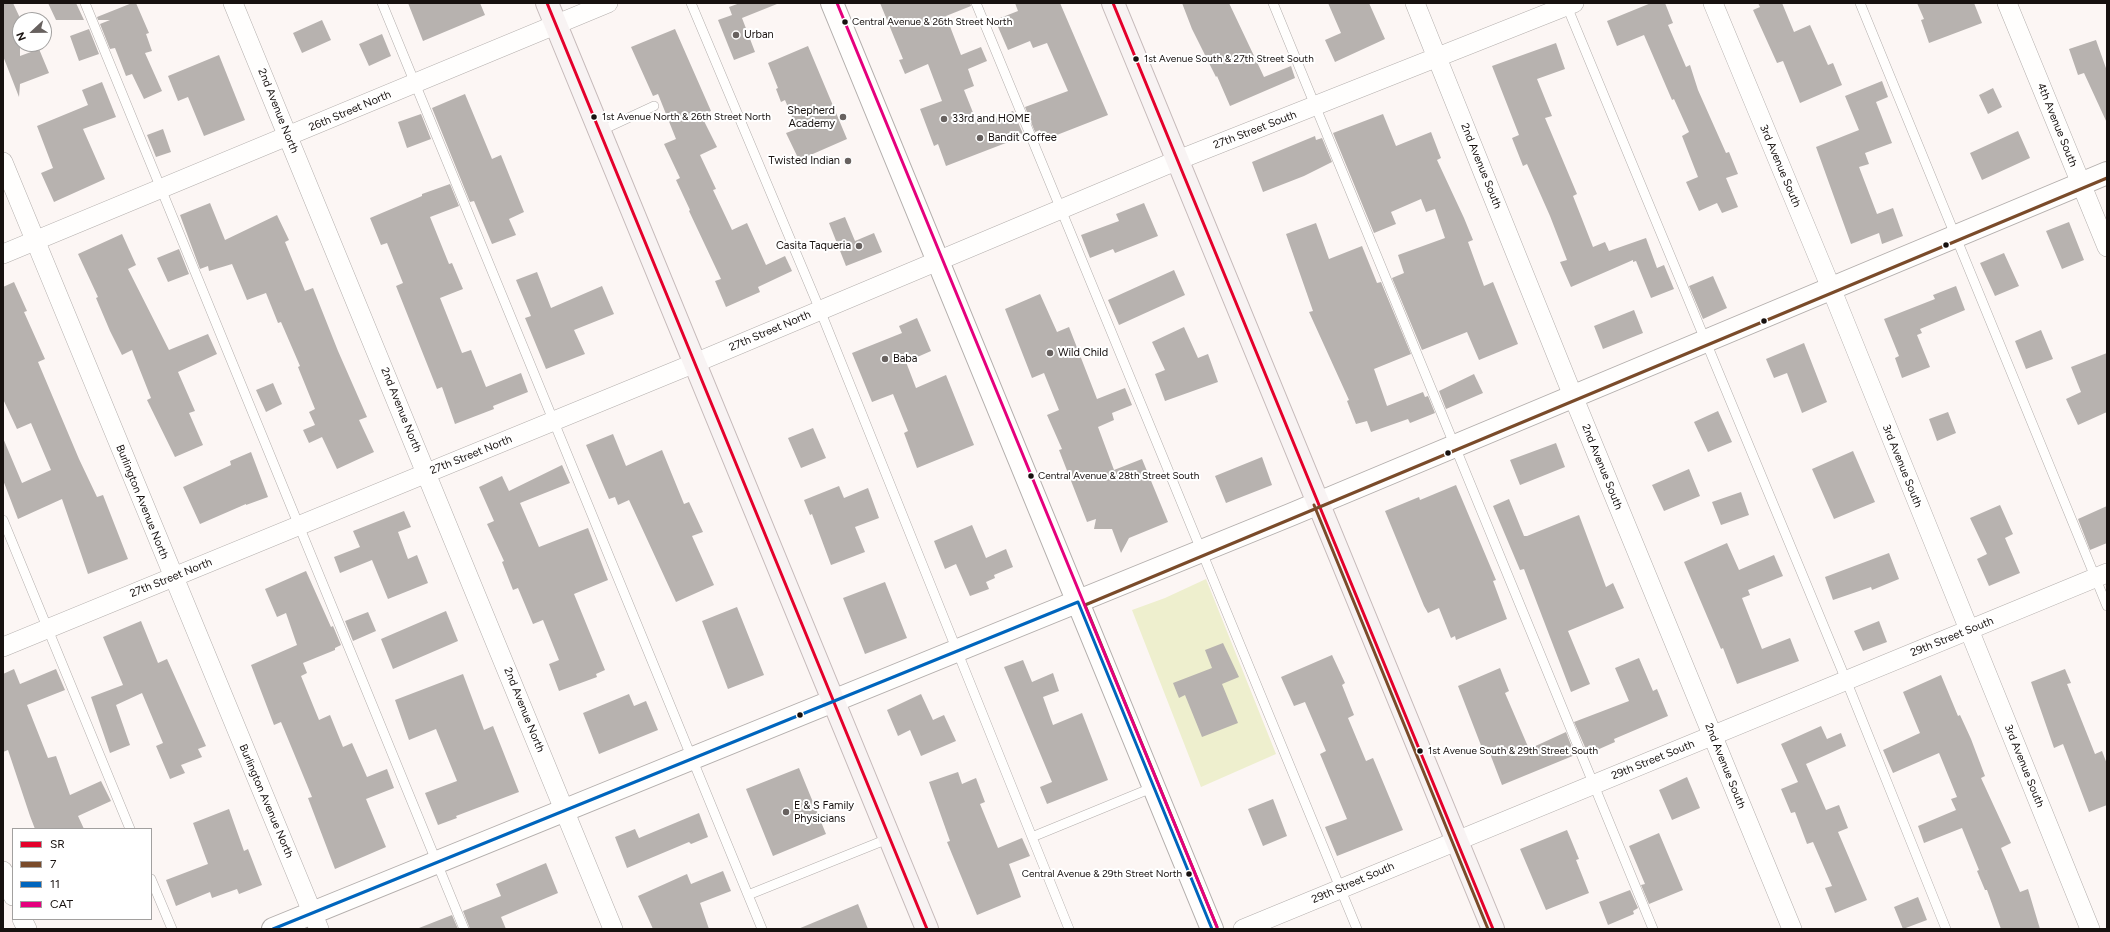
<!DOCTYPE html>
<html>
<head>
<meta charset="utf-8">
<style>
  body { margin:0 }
  #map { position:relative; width:2110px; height:932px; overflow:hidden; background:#fcf6f4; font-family:Figtree,sans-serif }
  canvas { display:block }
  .frame { position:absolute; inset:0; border:4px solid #17110f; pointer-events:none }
  .legend { position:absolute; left:12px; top:828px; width:140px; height:92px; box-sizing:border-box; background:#fff; border:1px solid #a2a09f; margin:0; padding:5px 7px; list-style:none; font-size:12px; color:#17110f }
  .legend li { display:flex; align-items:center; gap:8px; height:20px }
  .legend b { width:20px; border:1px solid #a2a09f }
  .north { position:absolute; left:12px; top:12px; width:40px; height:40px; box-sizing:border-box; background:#fff; border:1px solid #a2a09f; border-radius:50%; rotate:248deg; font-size:11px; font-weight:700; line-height:16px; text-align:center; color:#17110f }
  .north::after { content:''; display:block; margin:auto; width:14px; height:18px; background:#67615f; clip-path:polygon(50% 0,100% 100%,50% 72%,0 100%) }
</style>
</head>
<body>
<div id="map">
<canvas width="2110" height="932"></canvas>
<div class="frame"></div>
<ul class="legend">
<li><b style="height:5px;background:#e4002b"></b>SR</li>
<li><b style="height:5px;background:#7a4b2a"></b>7</li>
<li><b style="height:5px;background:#0065bd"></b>11</li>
<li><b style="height:5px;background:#e5007d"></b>CAT</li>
</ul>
<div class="north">N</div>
</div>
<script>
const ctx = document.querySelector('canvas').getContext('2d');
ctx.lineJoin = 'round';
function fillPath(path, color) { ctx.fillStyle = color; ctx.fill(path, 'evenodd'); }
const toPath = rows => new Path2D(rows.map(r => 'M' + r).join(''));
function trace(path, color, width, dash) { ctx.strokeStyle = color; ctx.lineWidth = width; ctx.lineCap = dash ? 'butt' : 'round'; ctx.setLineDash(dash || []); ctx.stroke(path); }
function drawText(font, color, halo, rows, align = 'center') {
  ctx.font = font + ' Figtree,sans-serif'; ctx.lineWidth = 4; ctx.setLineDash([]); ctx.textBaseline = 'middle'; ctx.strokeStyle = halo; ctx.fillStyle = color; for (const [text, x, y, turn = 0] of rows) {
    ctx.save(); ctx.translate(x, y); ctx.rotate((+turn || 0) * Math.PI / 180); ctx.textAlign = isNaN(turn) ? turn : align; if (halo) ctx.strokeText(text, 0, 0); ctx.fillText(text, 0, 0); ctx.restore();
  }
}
fillPath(toPath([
  [1206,579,1276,754,1201,787,1132,610,1165,598]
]), '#eeefce');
fillPath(toPath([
  [3,3,13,3,20,18,20,56,39,49,49,73,20,84,19,97,3,56],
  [48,3,76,3,84,20,56,20],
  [132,3,136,3,149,33,146,34,152,51,145,53,162,91,144,99,132,74,126,76,115,48,110,49,100,24,110,20,98,20,97,17],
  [408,3,480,3,485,15,423,41],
  [740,3,777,4,742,18,755,52,734,60,718,20,732,15,729,7],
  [880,3,970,3,971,6,946,16,961,55,981,47,987,61,968,69,974,86,964,90,978,125,1013,111,1024,136,946,166,938,144,934,146,920,109,942,101,928,64,905,74,899,60,903,59],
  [1015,3,1060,3,1108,115,1044,140,1040,130,1035,132,1025,107,1068,91,1047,43,1033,48,1030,41,1008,50,995,20,1018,11],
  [1182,3,1229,3,1264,77,1291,66,1295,78,1230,106,1217,76,1216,77,1192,29],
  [1328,3,1369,3,1385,39,1335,62,1325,40,1341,33],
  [1651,3,1665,3,1673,23,1668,25,1686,67,1690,65,1698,90,1726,153,1729,152,1738,174,1726,178,1738,207,1722,213,1717,203,1699,211,1686,182,1698,177,1682,136,1689,132,1674,99,1672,100,1644,35,1617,46,1607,21],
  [1758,3,1782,3,1794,32,1810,25,1828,65,1833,63,1842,85,1800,103,1783,61,1777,63,1753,10,1760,7],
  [1917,3,1974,3,1982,23,1929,43,1921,20,1924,19],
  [322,20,331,40,302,53,293,33],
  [89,29,99,54,79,61,70,36],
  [675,29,711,111,701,115,717,147,700,155,716,189,713,190,732,230,747,223,766,265,785,256,792,271,758,287,760,292,726,307,715,281,721,279,689,211,690,210,676,180,680,178,664,144,676,139,658,94,653,96,631,47],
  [382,34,391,56,369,66,359,44],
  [2096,40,2107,71,2107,123,2084,73,2078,75,2069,49],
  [1556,43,1565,69,1537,79,1552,116,1545,118,1577,194,1573,196,1593,247,1605,242,1609,251,1646,238,1657,268,1664,265,1674,289,1651,298,1636,261,1633,262,1633,260,1571,287,1560,262,1567,260,1550,216,1527,164,1523,166,1512,138,1519,135,1492,66],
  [808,46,847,139,799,160,786,133,797,129,785,100,781,102,776,89,778,88,768,63],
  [219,55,245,120,204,136,188,97,178,101,168,76],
  [1882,81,1888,97,1876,102,1892,143,1865,153,1869,164,1859,167,1877,214,1893,208,1903,236,1882,244,1879,233,1851,244,1816,147,1859,130,1845,96],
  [102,82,116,117,83,129,105,179,54,202,41,173,53,168,37,126,88,105,82,90],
  [1993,88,2002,107,1988,114,1979,95],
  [465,94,492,159,501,155,524,212,509,219,516,235,492,244,474,201,470,202,432,108],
  [421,114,431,139,407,148,398,122],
  [1383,114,1396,146,1431,132,1441,158,1437,160,1464,218,1473,240,1468,242,1484,286,1493,282,1518,344,1479,360,1467,332,1422,350,1392,278,1404,273,1398,255,1445,238,1435,209,1426,212,1421,199,1391,212,1396,224,1374,233,1333,133],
  [163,129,171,152,156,157,147,135],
  [2018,131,2030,158,1982,180,1970,153],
  [1315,136,1316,140,1322,138,1332,162,1304,176,1263,192,1252,162],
  [450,184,459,206,430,217,449,264,452,263,463,289,440,298,462,353,471,350,486,387,521,373,528,392,493,406,494,409,455,424,442,387,437,389,396,286,403,283,387,243,381,245,370,218,422,196,422,194],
  [210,203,225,240,277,215,289,240,285,242,305,291,313,288,338,351,367,417,359,420,374,452,337,469,322,437,309,443,303,430,315,425,309,412,315,409,298,367,300,366,281,322,278,323,266,293,247,300,232,264,209,271,208,266,200,269,180,215],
  [1144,203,1158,236,1115,253,1113,249,1090,258,1081,235,1119,221,1116,214],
  [845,217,855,241,874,233,882,252,846,266,829,223],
  [2069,222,2084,260,2062,269,2046,231],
  [1316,223,1329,259,1362,246,1377,283,1381,282,1411,354,1374,369,1387,406,1423,392,1425,397,1428,396,1435,413,1410,423,1408,419,1371,432,1367,421,1356,424,1347,401,1349,400,1309,312,1313,311,1286,234],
  [122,234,136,265,128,269,169,350,208,334,217,354,178,372,195,411,189,413,203,445,175,457,147,400,151,398,132,350,122,355,110,331,96,298,98,297,78,254],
  [179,249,189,274,168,282,157,258],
  [2004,253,2019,286,1995,296,1980,263],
  [1174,270,1185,295,1119,325,1108,300],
  [537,272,551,308,602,286,614,314,574,330,585,354,546,369,525,318,531,316,516,280],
  [1713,276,1727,308,1703,319,1689,286],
  [14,282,27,311,24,312,45,359,38,362,79,459,97,497,103,495,128,559,88,574,62,499,18,519,3,480,3,438,22,483,51,470,31,423,17,429,3,399,3,287],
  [1956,286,1965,310,1920,329,1922,333,1917,335,1930,367,1902,378,1895,358,1899,356,1884,319,1935,299,1933,295],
  [1040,294,1057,332,1069,327,1097,399,1125,388,1132,405,1112,413,1114,420,1098,427,1114,470,1142,459,1168,522,1129,538,1121,553,1112,529,1094,529,1096,519,1087,522,1059,450,1062,449,1047,415,1059,410,1044,373,1032,378,1005,309],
  [1634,310,1643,333,1603,349,1594,326],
  [917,318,931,351,906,362,916,388,946,375,974,445,917,468,904,433,908,431,893,394,872,402,852,353,902,333,899,326],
  [1184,327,1198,358,1208,354,1218,382,1165,401,1155,374,1165,370,1152,342],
  [2041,330,2053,359,2026,369,2015,341],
  [1804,343,1827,402,1802,413,1787,373,1774,378,1766,359],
  [2107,353,2107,412,2078,425,2066,399,2081,392,2071,367],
  [1474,374,1483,393,1446,409,1439,391],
  [273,383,282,404,266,412,256,390],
  [1718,411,1732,442,1708,452,1694,422],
  [1948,412,1956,433,1937,441,1929,419],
  [813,428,826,458,801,468,788,438],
  [613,434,626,466,662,450,684,504,689,502,703,532,692,536,714,585,676,602,629,500,618,505,615,497,609,499,586,445],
  [1556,443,1565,467,1520,485,1510,460],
  [1853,451,1875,502,1834,519,1812,469],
  [251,452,268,497,246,505,246,504,200,524,183,487,231,465,230,461],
  [1262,457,1272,485,1226,503,1215,476],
  [562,465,570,483,520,503,539,547,588,528,608,580,574,594,605,670,596,674,597,677,559,691,549,664,559,660,543,620,533,624,518,588,513,590,502,562,504,561,487,524,494,521,479,487,502,476,509,491],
  [1689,469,1700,496,1664,511,1652,485],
  [1456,485,1496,580,1493,581,1507,619,1456,640,1455,636,1451,638,1439,608,1428,613,1424,606,1385,511,1419,497,1420,500],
  [839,486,844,498,868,488,879,518,855,527,865,552,831,565,812,514,810,515,804,500],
  [1741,492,1749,515,1721,525,1712,502],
  [1509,499,1524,536,1527,536,1579,515,1606,587,1613,583,1624,608,1568,631,1590,684,1571,692,1524,569,1520,570,1493,506],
  [2000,505,2013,534,2005,538,2020,573,1989,586,1977,559,1987,554,1970,518],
  [2107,506,2107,543,2090,550,2078,519],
  [404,511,411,527,398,532,408,559,417,555,428,583,388,599,372,560,340,573,334,557,360,547,353,531],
  [972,525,986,558,1006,549,1013,567,994,575,995,578,986,582,989,589,970,596,956,564,945,569,934,541],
  [1727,543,1739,570,1774,555,1783,576,1748,590,1750,595,1742,598,1762,649,1790,638,1799,661,1737,684,1723,648,1721,649,1684,562],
  [1889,553,1899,579,1872,590,1871,587,1833,600,1825,577],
  [306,571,331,627,333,626,341,645,335,648,335,650,303,663,307,673,301,676,319,720,330,715,343,747,352,743,367,777,387,769,394,788,366,799,386,847,335,869,308,798,312,797,281,722,274,725,251,665,297,645,286,613,277,617,265,589],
  [885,582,907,638,865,654,843,598],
  [737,607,764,675,728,689,702,621],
  [446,611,458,641,393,669,381,639],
  [368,612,376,631,353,641,345,621],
  [141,621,158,663,167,659,206,746,198,749,202,757,181,765,185,773,170,779,156,746,163,743,142,693,116,705,130,745,110,753,91,697,123,685,103,637],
  [1879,621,1887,642,1863,651,1854,631],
  [1223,643,1239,677,1222,684,1238,723,1202,737,1185,695,1179,698,1173,683,1212,668,1205,650],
  [1332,655,1345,683,1342,685,1354,715,1348,718,1366,761,1373,758,1403,830,1337,856,1325,827,1347,819,1320,754,1326,751,1305,702,1294,706,1281,677],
  [1639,658,1653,691,1657,689,1668,716,1614,739,1615,742,1588,754,1574,722,1629,701,1615,668],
  [1023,660,1032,682,1053,673,1059,691,1043,697,1053,725,1082,713,1108,780,1047,804,1040,787,1052,782,1004,667],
  [1500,668,1509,691,1505,693,1529,749,1566,732,1575,755,1502,785,1487,746,1482,748,1458,686],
  [14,669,20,684,56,669,65,690,27,705,48,758,56,756,70,795,101,781,111,801,78,816,84,829,35,829,30,816,8,750,3,752,3,674],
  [2065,669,2071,683,2067,684,2095,754,2102,751,2107,764,2107,805,2089,812,2063,744,2054,748,2031,682],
  [463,674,484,730,493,726,519,792,456,816,457,818,438,825,425,793,457,781,436,729,409,740,395,700],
  [1941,675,1958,716,1960,715,1971,739,1985,776,1981,778,2011,843,2001,848,2020,892,2028,889,2040,929,2001,929,1987,890,1985,890,1977,871,1979,870,1962,828,1924,843,1918,826,1956,810,1951,799,1957,797,1939,753,1893,773,1883,750,1920,733,1903,692],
  [629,694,634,706,646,701,658,730,599,754,583,713],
  [921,694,933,720,944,715,956,741,921,756,910,730,898,736,887,710],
  [1821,726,1827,739,1841,733,1846,746,1806,764,1826,810,1839,805,1848,828,1838,832,1867,900,1835,913,1825,888,1832,886,1813,842,1807,844,1795,812,1791,813,1781,789,1798,782,1781,744],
  [799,768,826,834,773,856,746,789],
  [958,772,962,784,976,778,985,802,980,804,998,848,1022,838,1030,856,1009,864,1021,897,977,915,947,842,950,841,929,782],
  [1687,777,1700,808,1672,820,1659,790],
  [1273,799,1287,836,1263,846,1248,809],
  [229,809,244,851,248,849,262,885,239,894,237,889,212,898,210,892,176,906,166,880,208,864,193,823],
  [699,813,708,837,691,844,689,842,627,868,615,837,635,829,639,838],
  [1567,830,1579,859,1576,860,1589,893,1546,910,1520,849],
  [1659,833,1683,890,1649,904,1641,885,1645,884,1629,846],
  [546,863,558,893,501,917,506,929,470,929,463,911,501,896,496,884],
  [723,871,731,891,700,903,709,929,653,929,638,896,687,874,691,884],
  [1630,890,1638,908,1633,911,1634,914,1608,925,1599,902],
  [1918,897,1927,920,1903,929,1894,907],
  [858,904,868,929,798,929],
  [452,915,458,929,419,929,419,928]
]), '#b7b2af');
const service = toPath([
  [85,3,464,929],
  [382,3,762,929],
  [691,3,820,310,1069,929],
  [976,3,1357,929],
  [1273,3,1653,929],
  [1860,3,2107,606],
  [1566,4,1846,680,1946,929],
  [600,131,654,106],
  [3,520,130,829],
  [1032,837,1154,787],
  [151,879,172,929],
  [748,895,890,838]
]);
const minor = toPath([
  [233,3,613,929],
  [1415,3,1573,396,1792,929],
  [1713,3,1831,288,2090,929],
  [2007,3,2107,247],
  [3,162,319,929],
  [3,254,608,3],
  [3,647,695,363,1178,160,1574,3],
  [3,871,13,896],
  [22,919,27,929],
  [1243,929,2107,573]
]);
const tertiary = toPath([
  [832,3,1212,929],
  [273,929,1290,515,2107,173]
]);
const primary = toPath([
  [547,3,927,929],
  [1113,3,1493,929]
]);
trace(service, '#b3aeac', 10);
trace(minor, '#b3aeac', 20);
trace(tertiary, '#b3aeac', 24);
trace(primary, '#c6baba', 24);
trace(service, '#fffefd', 9);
trace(minor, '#fffefd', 19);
trace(tertiary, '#fffefd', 22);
trace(primary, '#f8f3f3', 22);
trace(toPath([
  [547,3,927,929],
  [1113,3,1493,929]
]), '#e4002b', 3);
trace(toPath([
  [1314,505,1488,929],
  [1217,927,1085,605,2107,178]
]), '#7a4b2a', 3);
trace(toPath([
  [273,929,1078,602,1212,929]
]), '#0065bd', 3);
trace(toPath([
  [837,3,1217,927]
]), '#e5007d', 3);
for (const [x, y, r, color] of [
  [845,22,3.5,"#17110f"],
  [736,35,4,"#67615f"],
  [1136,59,3.5,"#17110f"],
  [594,117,3.5,"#17110f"],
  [843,117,4,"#67615f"],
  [944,119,4,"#67615f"],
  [980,138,4,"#67615f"],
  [848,161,4,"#67615f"],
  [1946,245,3.5,"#17110f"],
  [859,246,4,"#67615f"],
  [1764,321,3.5,"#17110f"],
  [1050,353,4,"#67615f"],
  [885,359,4,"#67615f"],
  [1448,453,3.5,"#17110f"],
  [1031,476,3.5,"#17110f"],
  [800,715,3.5,"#17110f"],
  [1420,751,3.5,"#17110f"],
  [786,812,4,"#67615f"],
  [1189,874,3.5,"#17110f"]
]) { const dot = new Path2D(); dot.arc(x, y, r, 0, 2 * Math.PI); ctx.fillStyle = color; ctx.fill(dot); trace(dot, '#fff', 1.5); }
drawText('10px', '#17110f', '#fff', [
  ["Central Avenue & 26th Street North",852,22],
  ["1st Avenue South & 27th Street South",1144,59],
  ["1st Avenue North & 26th Street North",602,117],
  ["Central Avenue & 28th Street South",1038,476],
  ["1st Avenue South & 29th Street South",1428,751],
  ["Central Avenue & 29th Street North",1182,874,"right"]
], 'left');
drawText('11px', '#17110f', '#fff', [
  ["Urban",744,35],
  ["Shepherd",835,111,"right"],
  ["Academy",835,124,"right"],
  ["33rd and HOME",952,119],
  ["Bandit Coffee",988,138],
  ["Twisted Indian",840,161,"right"],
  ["Casita Taqueria",851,246,"right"],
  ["Wild Child",1058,353],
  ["Baba",893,359],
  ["E & S Family",794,806],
  ["Physicians",794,819]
], 'left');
drawText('11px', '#17110f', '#fff', [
  ["2nd Avenue North",278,111,68],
  ["26th Street North",350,111,-23],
  ["4th Avenue South",2057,125,68],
  ["27th Street South",1255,130,-21],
  ["2nd Avenue South",1481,166,68],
  ["3rd Avenue South",1780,166,67],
  ["27th Street North",770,331,-23],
  ["2nd Avenue North",401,410,68],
  ["27th Street North",471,455,-22],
  ["3rd Avenue South",1902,466,68],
  ["2nd Avenue South",1602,467,68],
  ["Burlington Avenue North",142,502,68],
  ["27th Street North",171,578,-22],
  ["29th Street South",1952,637,-22],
  ["2nd Avenue North",524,710,68],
  ["29th Street South",1653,760,-22],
  ["2nd Avenue South",1725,766,68],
  ["3rd Avenue South",2024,766,68],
  ["Burlington Avenue North",266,801,67],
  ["29th Street South",1353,883,-23]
]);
</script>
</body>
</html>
